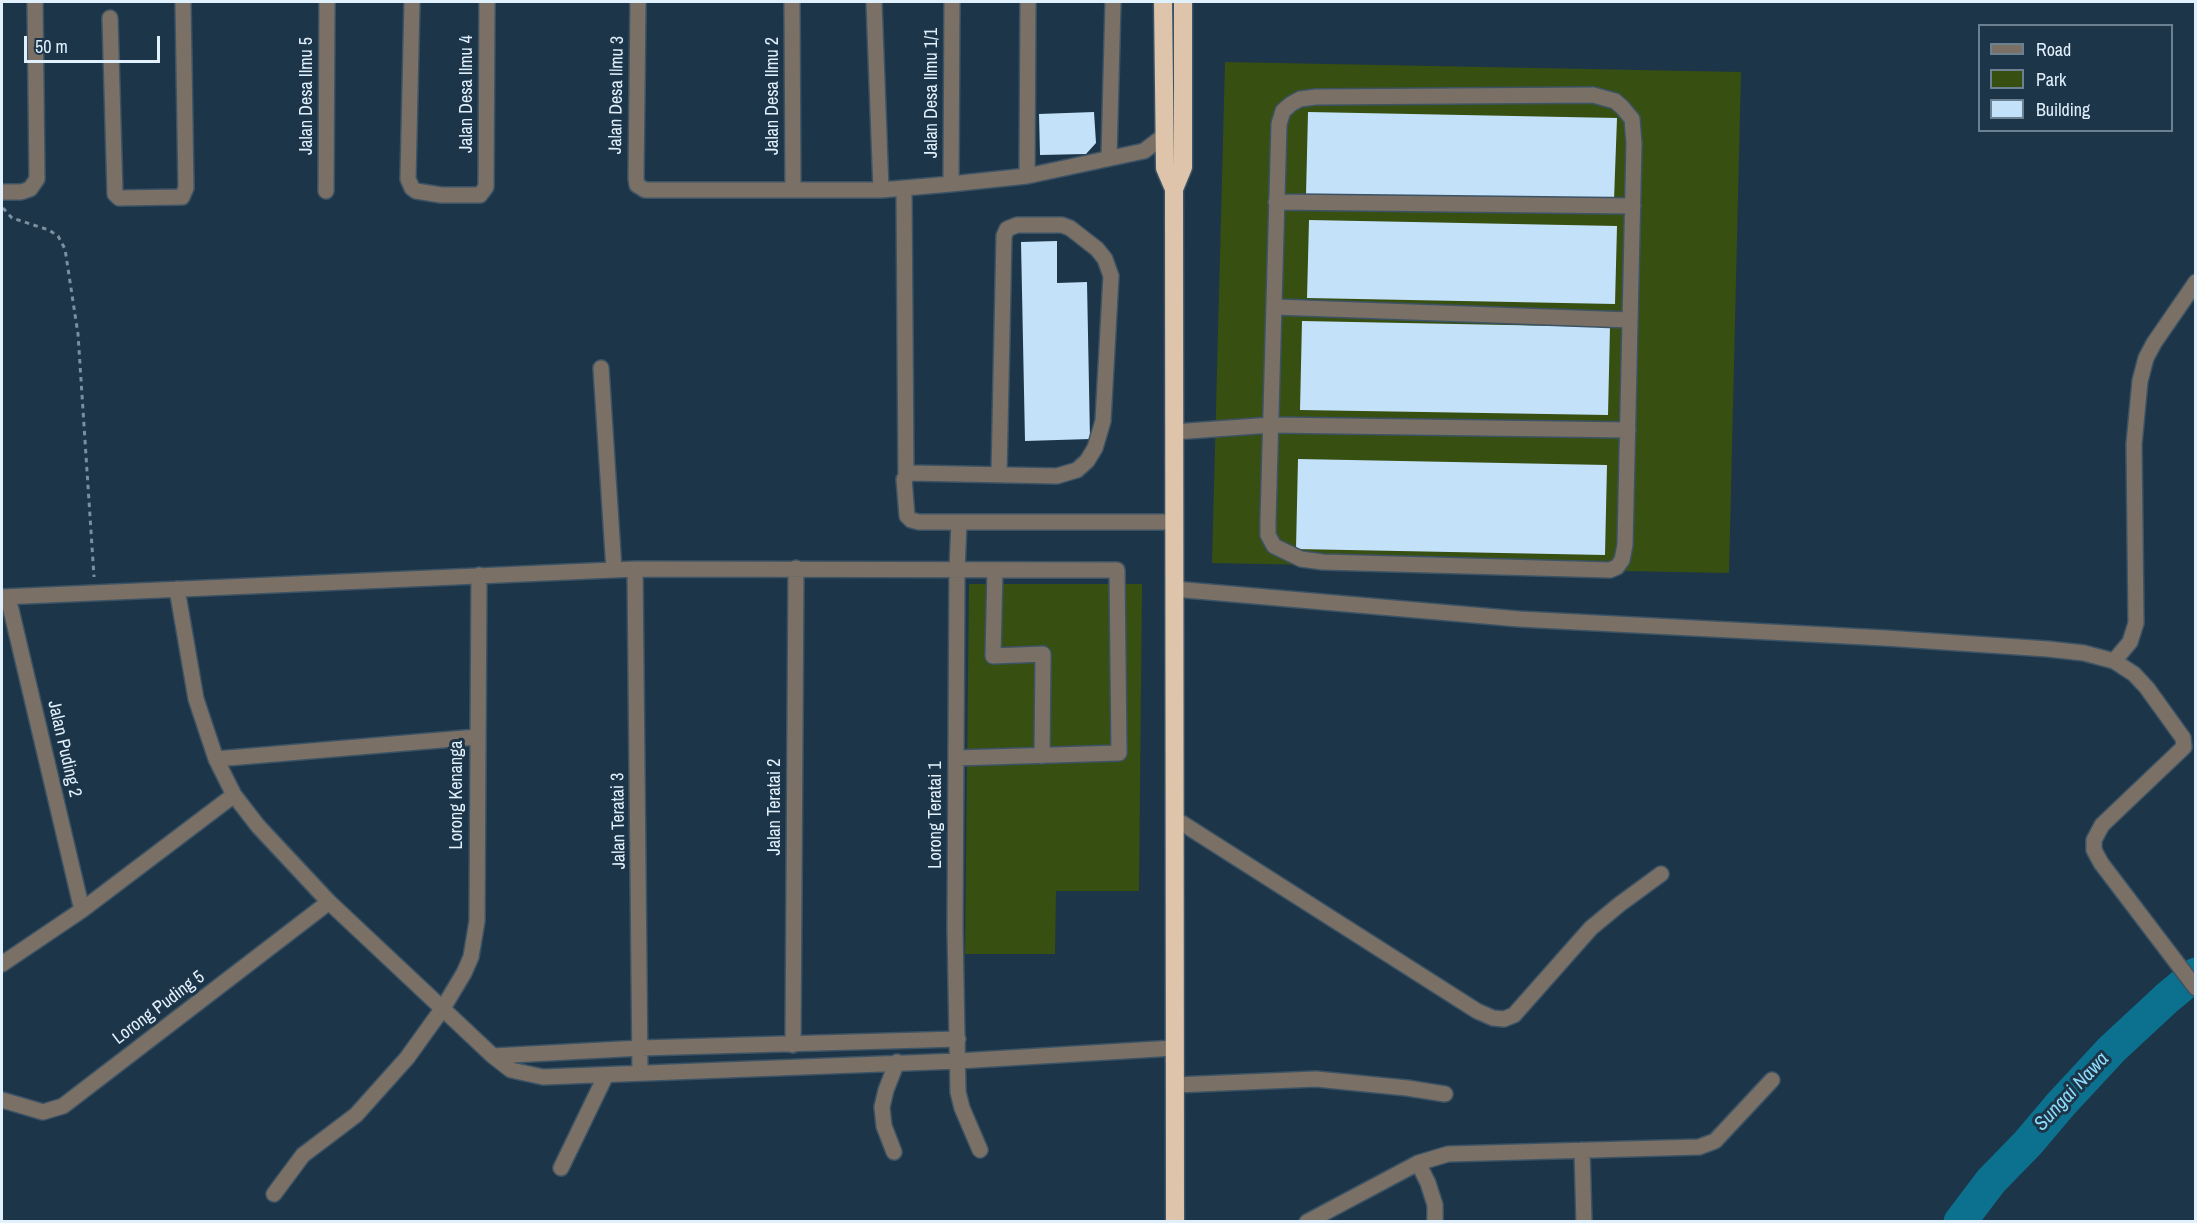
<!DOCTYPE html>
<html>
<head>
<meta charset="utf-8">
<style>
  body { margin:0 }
  #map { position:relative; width:2197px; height:1223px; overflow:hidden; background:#1d3548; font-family:"Archivo Narrow",sans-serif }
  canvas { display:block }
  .frame { position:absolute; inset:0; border:3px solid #e1f0fd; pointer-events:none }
  .legend { position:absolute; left:1978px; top:24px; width:195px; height:108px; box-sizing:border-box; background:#1d3548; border:2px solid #6b8090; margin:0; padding:8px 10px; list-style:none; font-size:18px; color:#e1f0fd }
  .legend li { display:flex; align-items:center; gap:12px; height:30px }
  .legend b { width:30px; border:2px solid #6b8090 }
  .scale { position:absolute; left:24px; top:36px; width:136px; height:27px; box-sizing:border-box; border:3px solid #e1f0fd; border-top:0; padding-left:8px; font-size:18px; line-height:21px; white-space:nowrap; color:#e1f0fd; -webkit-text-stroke:4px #1d3548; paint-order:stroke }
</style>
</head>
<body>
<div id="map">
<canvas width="2197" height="1223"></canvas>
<div class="frame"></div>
<ul class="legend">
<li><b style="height:8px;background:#7a7065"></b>Road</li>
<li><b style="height:16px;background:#374f11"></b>Park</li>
<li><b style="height:16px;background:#c4e1fa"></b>Building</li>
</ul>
<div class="scale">50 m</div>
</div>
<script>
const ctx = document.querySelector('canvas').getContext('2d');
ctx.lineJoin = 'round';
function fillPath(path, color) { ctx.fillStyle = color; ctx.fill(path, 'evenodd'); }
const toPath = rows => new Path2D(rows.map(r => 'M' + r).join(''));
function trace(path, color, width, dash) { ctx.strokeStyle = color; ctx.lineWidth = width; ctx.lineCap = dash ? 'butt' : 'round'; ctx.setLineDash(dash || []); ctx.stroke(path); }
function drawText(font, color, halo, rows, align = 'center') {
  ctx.font = font + ' "Archivo Narrow",sans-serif'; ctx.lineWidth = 6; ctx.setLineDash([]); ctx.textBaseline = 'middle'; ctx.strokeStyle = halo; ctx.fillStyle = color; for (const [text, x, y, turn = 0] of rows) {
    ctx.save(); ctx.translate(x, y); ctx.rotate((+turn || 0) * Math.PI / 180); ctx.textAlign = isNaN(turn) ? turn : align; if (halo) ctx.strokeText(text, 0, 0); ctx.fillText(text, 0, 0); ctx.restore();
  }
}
fillPath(toPath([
  [1225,62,1741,72,1729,573,1212,563],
  [969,584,1142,584,1139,891,1056,891,1055,954,965,954]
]), '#374f11');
trace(toPath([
  [1960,1222,1991,1181,2028,1143,2061,1104,2112,1049,2167,998,2196,974]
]), '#0c718f', 33);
fillPath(toPath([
  [1094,112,1096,143,1086,154,1040,155,1039,114],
  [1308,112,1617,118,1614,200,1306,195],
  [1309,220,1617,226,1615,304,1307,298],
  [1057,241,1057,283,1087,282,1090,439,1025,441,1021,242],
  [1302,321,1610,327,1608,415,1300,410],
  [1298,459,1607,465,1605,555,1296,549]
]), '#c4e1fa');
const minor = toPath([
  [412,2,408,179,412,188,416,191,441,195,480,195,486,187,487,2],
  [638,2,636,178,637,185,645,190,881,190,951,184,1027,176,1144,151,1165,135],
  [792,2,793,190],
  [874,2,881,190],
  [110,18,115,194,119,198,182,197,186,188,183,2],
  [1593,95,1615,101,1622,107,1632,119,1634,143,1625,545,1622,560,1617,567,1610,570,1323,562,1301,559,1274,546,1268,535,1268,521,1279,124,1283,111,1291,104,1300,99,1316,97,1593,95],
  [1109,157,1113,2],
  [1027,176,1028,2],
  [951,184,952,2],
  [904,188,906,477],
  [326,191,327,2],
  [2,192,21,192,30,189,37,179,35,2],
  [1276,202,1633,206],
  [1275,307,1630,320],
  [601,368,614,570],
  [1174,432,1271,425,1628,430],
  [999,475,1004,236,1007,229,1017,225,1062,225,1070,228,1097,249,1105,259,1111,276,1103,421,1095,448,1087,461,1077,470,1057,476,910,473,904,479,907,516,911,520,919,522,1174,522],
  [959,522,957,570,955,928,958,1092,962,1108,980,1150],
  [635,569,640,1073],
  [995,570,993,656,1043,654,1042,756],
  [177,589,196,699,216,759,234,795,258,826,329,902,493,1056,511,1070,543,1077,958,1061,1174,1048],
  [1174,589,1519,619,1885,638,2048,649,2084,653,2114,661,2134,674,2147,688,2183,738,2184,747,2102,825,2094,840,2094,850,2101,863,2196,988],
  [2,597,635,569,1117,570,1119,753,956,758],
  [8,597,82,910],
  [2114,661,2130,642,2136,623,2134,444,2140,381,2146,358,2154,343,2196,282],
  [216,759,477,737],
  [1174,818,1477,1011,1493,1018,1504,1019,1514,1015,1591,928,1620,904,1661,874],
  [2,964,82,910,234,795],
  [793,1045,796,568],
  [493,1056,641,1048,958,1039],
  [1175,1085,1316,1079,1407,1088,1445,1094],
  [2,1100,43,1112,63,1106,329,902],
  [1582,1150,1584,1222],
  [894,1152,884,1126,882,1107,886,1090,897,1062],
  [1418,1163,1428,1183,1435,1205,1435,1222],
  [561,1168,606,1075],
  [274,1194,303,1155,356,1115,407,1058,443,1008,464,973,471,957,477,921,479,575],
  [1307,1222,1418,1163,1448,1154,1699,1147,1715,1141,1772,1080]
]);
const highway = toPath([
  [1163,2,1165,168,1174,189,1175,1222],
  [1174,189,1183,167,1183,2]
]);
trace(minor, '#3c5365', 18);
trace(highway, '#3c5365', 21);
trace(toPath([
  [3,208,12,218,49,230,58,236,65,249,78,334,94,577]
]), '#7b8f9f', 3, [4.5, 4.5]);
trace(minor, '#7a7065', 15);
trace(highway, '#dec4aa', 18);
drawText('18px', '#e1f0fd', '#1d3548', [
  ["Jalan Desa Ilmu 1/1",932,93,-90],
  ["Jalan Desa Ilmu 4",467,94,-90],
  ["Jalan Desa Ilmu 3",617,95,-89],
  ["Jalan Desa Ilmu 5",307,96,-90],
  ["Jalan Desa Ilmu 2",773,96,-90],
  ["Jalan Puding 2",64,749,77],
  ["Lorong Kenanga",457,795,-90],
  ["Jalan Teratai 2",775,807,-90],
  ["Lorong Teratai 1",936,815,-90],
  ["Jalan Teratai 3",619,821,-91],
  ["Lorong Puding 5",159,1008,-37]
]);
drawText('italic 20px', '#8ddbfa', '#1d3548', [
  ["Sungai Nawa",2072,1092,-47]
]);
</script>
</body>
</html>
